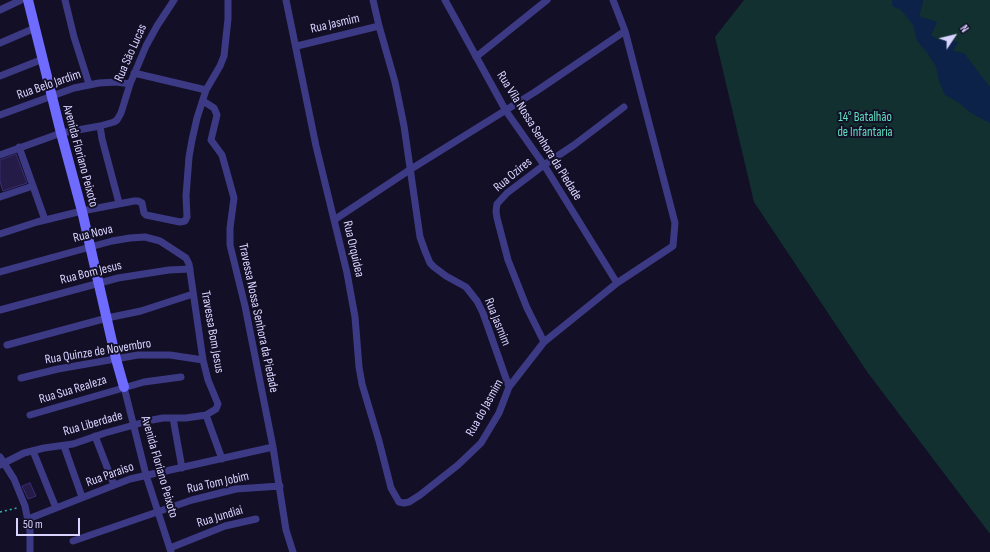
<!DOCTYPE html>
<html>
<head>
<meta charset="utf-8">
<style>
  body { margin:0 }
  #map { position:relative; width:990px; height:552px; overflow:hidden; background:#130f26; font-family:"Sofia Sans Condensed",sans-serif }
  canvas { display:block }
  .north { position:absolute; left:934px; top:16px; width:40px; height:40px; -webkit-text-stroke:3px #130f26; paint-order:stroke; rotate:55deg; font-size:11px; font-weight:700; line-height:16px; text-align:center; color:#d9d4ff }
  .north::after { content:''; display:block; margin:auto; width:14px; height:18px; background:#d9d4ff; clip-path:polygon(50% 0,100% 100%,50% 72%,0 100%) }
  .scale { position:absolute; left:16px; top:518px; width:64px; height:18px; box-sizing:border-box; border:2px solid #d9d4ff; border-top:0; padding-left:5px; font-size:12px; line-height:14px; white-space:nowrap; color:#d9d4ff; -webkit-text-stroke:3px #130f26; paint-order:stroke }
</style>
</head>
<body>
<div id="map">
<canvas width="990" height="552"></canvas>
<div class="north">N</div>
<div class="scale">50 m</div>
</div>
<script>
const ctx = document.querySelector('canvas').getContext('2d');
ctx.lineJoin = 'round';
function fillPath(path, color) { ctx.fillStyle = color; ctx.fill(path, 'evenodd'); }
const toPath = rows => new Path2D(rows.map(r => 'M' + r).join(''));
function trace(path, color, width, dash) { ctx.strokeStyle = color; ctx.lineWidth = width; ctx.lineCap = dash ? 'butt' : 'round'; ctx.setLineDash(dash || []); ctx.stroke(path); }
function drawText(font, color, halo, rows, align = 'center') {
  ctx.font = font + ' "Sofia Sans Condensed",sans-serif'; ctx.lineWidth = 4; ctx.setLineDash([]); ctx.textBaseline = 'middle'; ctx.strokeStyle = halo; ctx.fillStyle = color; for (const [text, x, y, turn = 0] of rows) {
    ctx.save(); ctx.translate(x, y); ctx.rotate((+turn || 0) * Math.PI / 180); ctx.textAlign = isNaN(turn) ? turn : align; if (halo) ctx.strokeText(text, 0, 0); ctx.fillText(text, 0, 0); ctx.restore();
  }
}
fillPath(toPath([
  [744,0,990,0,990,534,868,373,754,202,715,37]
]), '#12302f');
fillPath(toPath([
  [892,0,923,0,922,7,919,16,937,22,931,35,939,40,958,42,953,51,964,53,990,87,990,123,971,113,959,103,945,95,939,81,936,67,928,54,917,41,913,25,901,10,892,6]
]), '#0c2248');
const building = toPath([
  [16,154,27,183,3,191,0,182,0,160,16,154],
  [30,483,36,496,28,499,22,486,30,483]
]);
fillPath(building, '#241b47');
trace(building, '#3b2d73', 1);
trace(toPath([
  [0,512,17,508]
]), '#2fb8b0', 1.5, [2, 3]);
trace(toPath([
  [65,0,74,37,89,84],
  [286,0,316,146,347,273,355,317,359,367,362,384,379,441,391,488,399,502,404,503,409,502,420,495,458,465,481,443,499,413,509,387,544,342,617,283,673,246,675,223,625,31,613,0],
  [373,0,379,26,395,82,404,126,420,237,425,251,430,263,434,267,446,276,466,287,477,301,483,313,509,387],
  [445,0,506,111,544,165,617,283],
  [0,10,21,0],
  [0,43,35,28],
  [297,46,379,26],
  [476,57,547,0],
  [134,73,206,90],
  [0,76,43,59],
  [203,101,214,108,217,115,211,140,222,155,234,198,230,228,230,245,245,306,273,447,286,530,293,552],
  [0,115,74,88,99,83,117,82,130,84],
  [100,126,102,139,119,203],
  [19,147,33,186],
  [0,155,61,133,100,126,114,122,117,120,121,113,130,84,146,46,157,26,174,0],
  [0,197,33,186,45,220],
  [334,220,411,169,535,92,625,31],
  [0,234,37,222,82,211,134,201,138,201,142,203,144,213,146,215,180,222,185,221,187,217,186,196,189,157,192,140,197,118,206,90,220,66,224,56,228,19,228,0],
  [0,272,112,241,130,238,145,237,160,241,186,258,189,264,203,360,208,380,218,404,216,409,206,415,186,418,163,418,152,420,105,433,73,444,44,448,24,453,0,465],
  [0,310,118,278,169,270,190,269],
  [544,342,527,308,508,260,497,218,496,211,497,204,507,193,544,165,574,145,624,107],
  [7,345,107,318,141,311,193,294],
  [21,378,58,369,138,355,170,355,203,360],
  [124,387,146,475,171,552],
  [30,415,144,382,181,377],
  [206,415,222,459],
  [173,418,182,468],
  [95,436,114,485],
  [64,446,82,497],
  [33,451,56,508],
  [0,457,14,479,25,506,30,531,30,552],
  [28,519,130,479,273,447],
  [73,541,192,500,236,489,280,486],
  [170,548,225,526,256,519]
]), '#3d3a85', 7);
trace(toPath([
  [28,0,61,133,82,211,116,359,124,387]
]), '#6f6bff', 10);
drawText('13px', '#d9d4ff', '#130f26', [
  ["Rua Jasmim",335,24,-13],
  ["Rua São Lucas",131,53,-66],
  ["Rua Belo Jardim",49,85,-19],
  ["Rua Vila Nossa Senhora da Piedade",539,136,58],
  ["Avenida Floriano Peixoto",80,156,75],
  ["Rua Ozires",513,175,-40],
  ["Rua Nova",93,234,-14],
  ["Rua Orquidea",353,249,77],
  ["Rua Bom Jesus",91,273,-14],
  ["Travessa Nossa Senhora da Piedade",258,318,78],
  ["Rua Jasmim",497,322,68],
  ["Travessa Bom Jesus",212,332,80],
  ["Rua Quinze de Novembro",98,352,-9],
  ["Rua Sua Realeza",73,390,-17],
  ["Rua do Jasmim",485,408,-61],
  ["Rua Liberdade",93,424,-16],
  ["Avenida Floriano Peixoto",159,467,74],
  ["Rua Paraiso",110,475,-20],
  ["Rua Tom Jobim",218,483,-12],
  ["Rua Jundiai",220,517,-17]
]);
drawText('13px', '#5fe0c0', '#130f26', [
  ["14° Batalhão",865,118],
  ["de Infantaria",865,133]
]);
</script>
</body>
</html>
